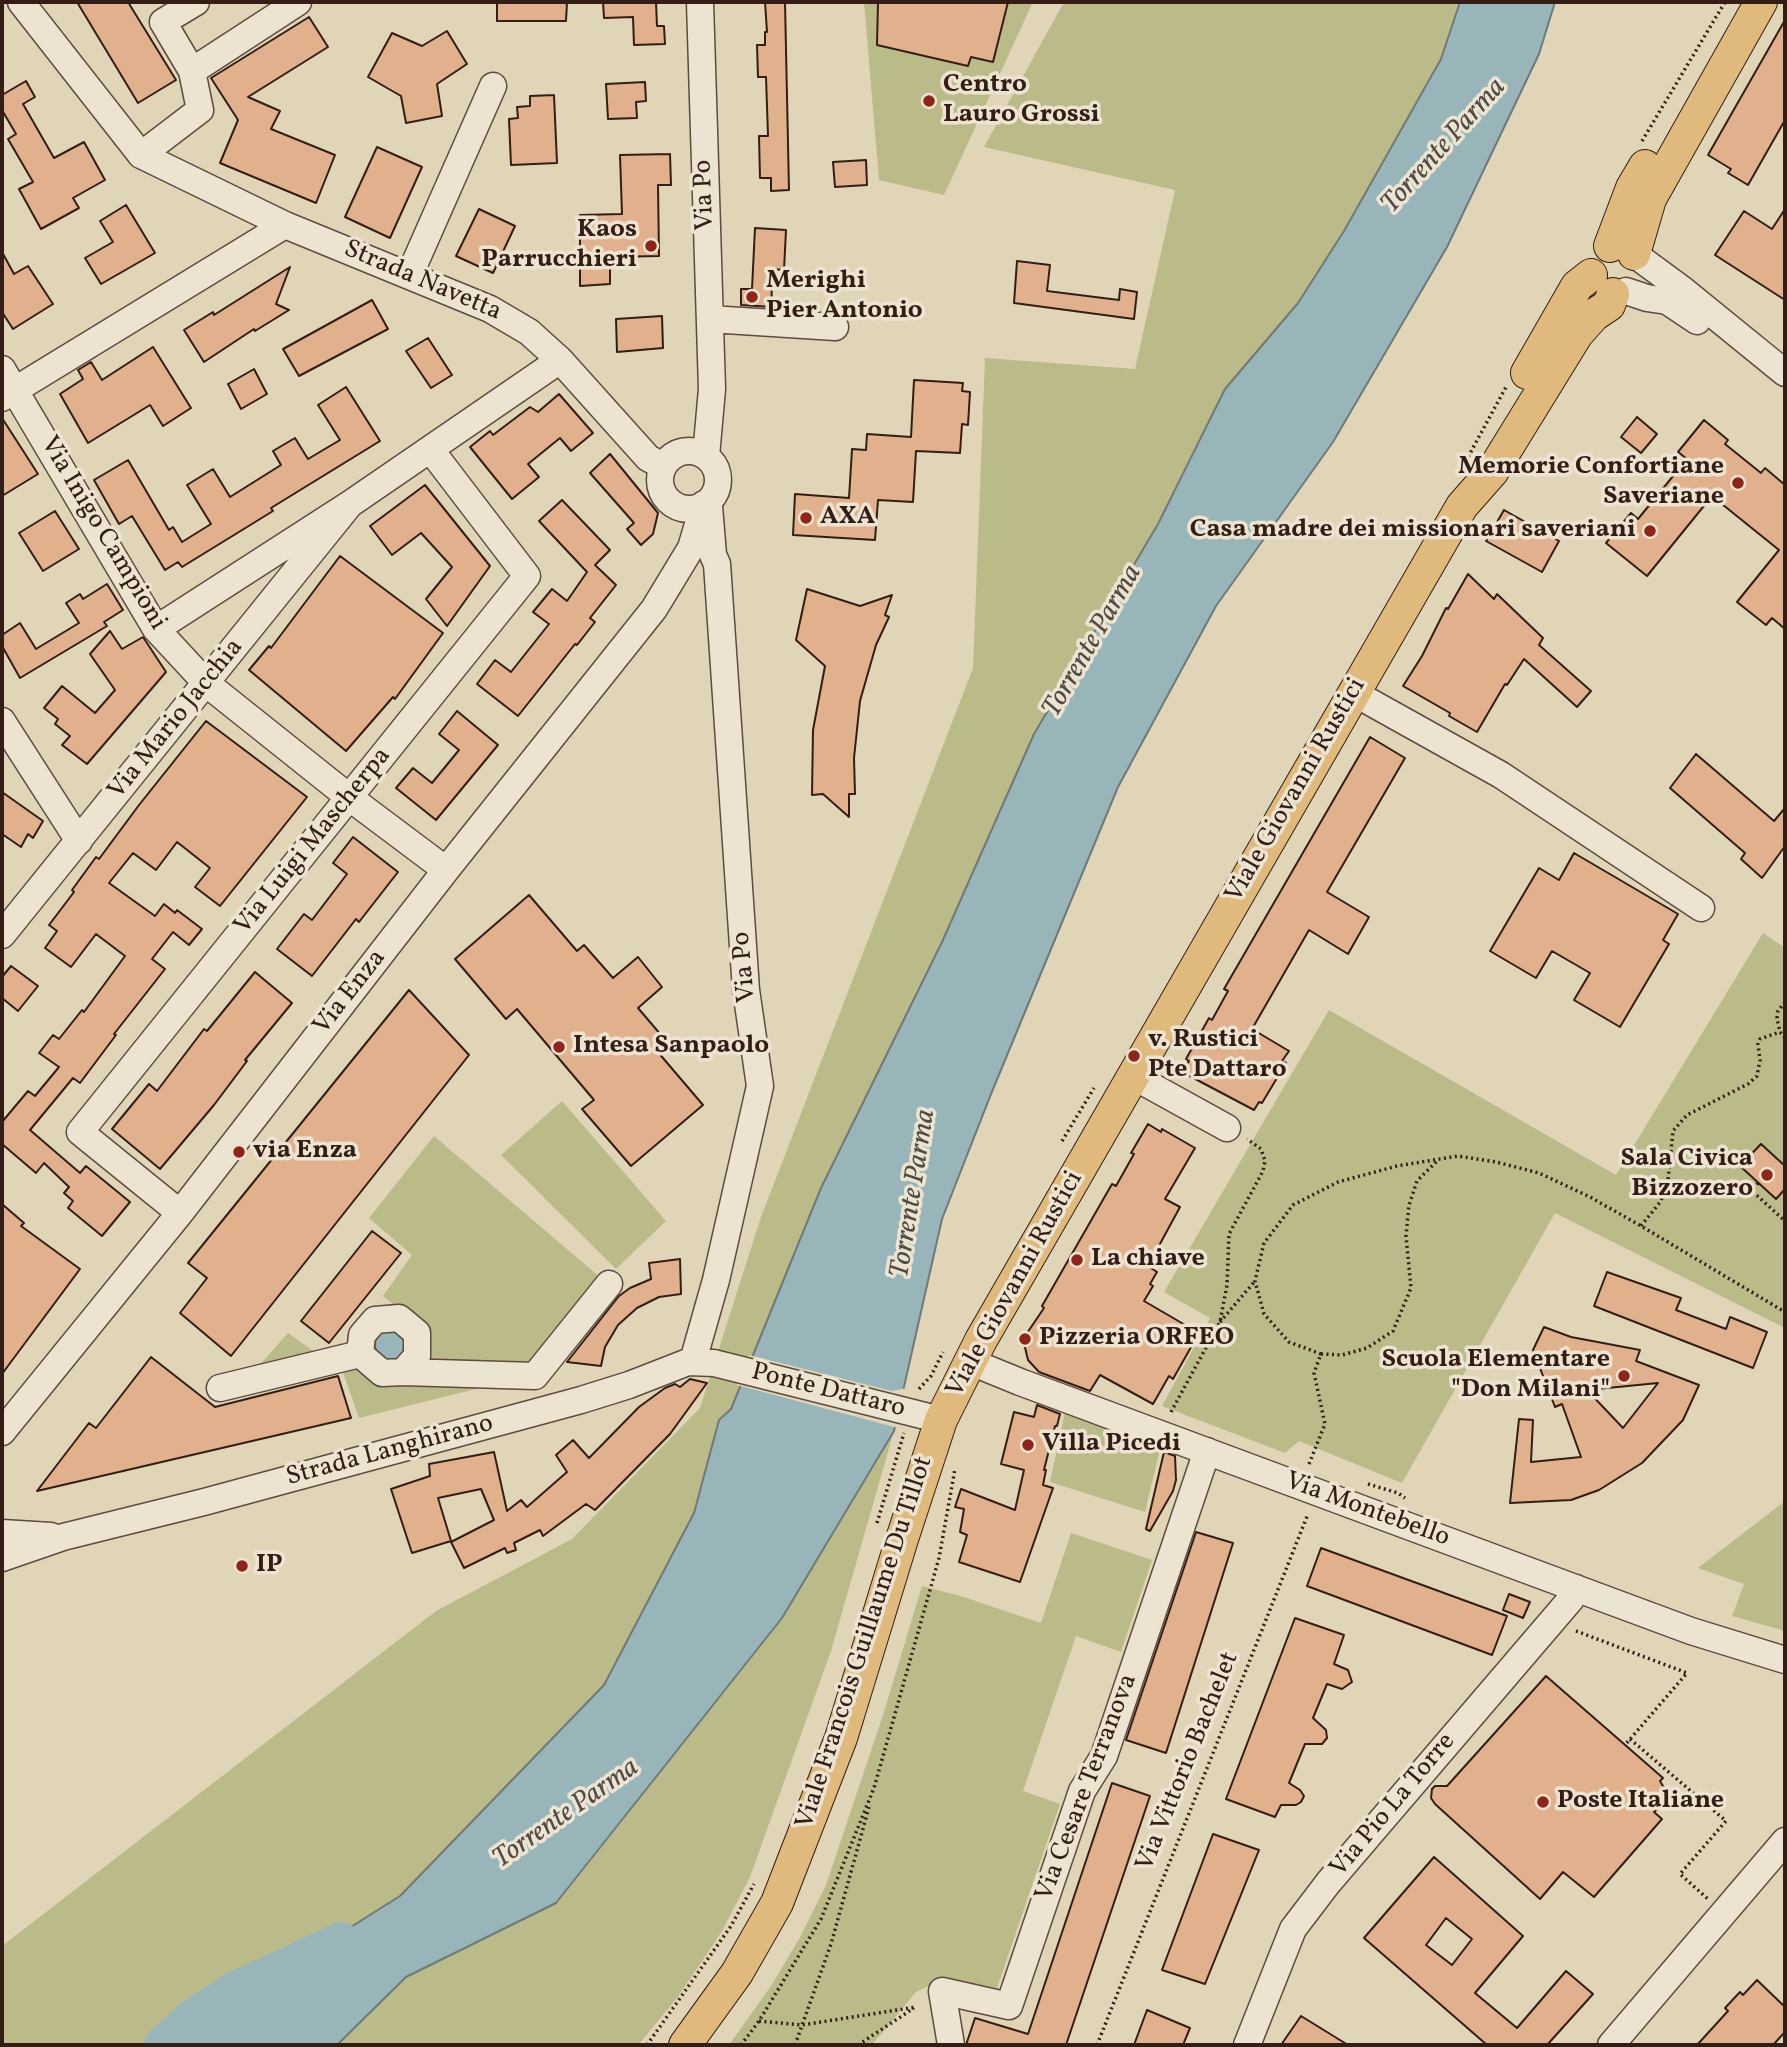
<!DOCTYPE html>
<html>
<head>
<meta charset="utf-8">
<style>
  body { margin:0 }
  #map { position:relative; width:1787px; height:2047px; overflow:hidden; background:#e1d5b8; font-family:Vollkorn,serif }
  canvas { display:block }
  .frame { position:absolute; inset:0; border:4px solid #331d15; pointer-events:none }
</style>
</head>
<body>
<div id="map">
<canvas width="1787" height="2047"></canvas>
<div class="frame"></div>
</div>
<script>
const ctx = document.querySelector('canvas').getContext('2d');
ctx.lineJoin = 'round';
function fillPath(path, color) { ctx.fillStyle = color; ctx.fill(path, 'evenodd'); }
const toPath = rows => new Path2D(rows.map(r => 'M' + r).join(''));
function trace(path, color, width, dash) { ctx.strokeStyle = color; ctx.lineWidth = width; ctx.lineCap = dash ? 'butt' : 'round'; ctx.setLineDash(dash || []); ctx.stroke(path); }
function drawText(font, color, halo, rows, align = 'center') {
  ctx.font = font + ' Vollkorn,serif'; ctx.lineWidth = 7; ctx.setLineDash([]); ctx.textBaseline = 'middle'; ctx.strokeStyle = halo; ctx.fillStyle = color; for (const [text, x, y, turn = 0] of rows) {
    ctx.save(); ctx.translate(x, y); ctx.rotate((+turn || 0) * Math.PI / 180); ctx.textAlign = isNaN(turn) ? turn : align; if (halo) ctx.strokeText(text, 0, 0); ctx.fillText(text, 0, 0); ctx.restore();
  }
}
fillPath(toPath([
  [864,2,1033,2,944,195,879,180],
  [1064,2,1460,2,1441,59,1344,231,1298,303,1225,389,1158,524,1034,734,942,942,821,1188,731,1410,719,1420,694,1513,604,1685,400,1896,164,2045,2,2045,2,1946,436,1611,572,1539,700,1408,761,1217,973,668,985,358,1135,369,1175,190,984,147],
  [1763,933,1785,948,1785,1328,1555,1213,1402,1483,1299,1441,1285,1453,1162,1406,1210,1318,1164,1292,1329,1010,1616,1175],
  [562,1101,666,1221,616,1269,501,1155],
  [434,1136,601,1278,524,1377,359,1418,341,1367,249,1377,288,1333,323,1358,341,1343,387,1384,430,1335,383,1296,412,1255,369,1218],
  [1065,1412,1160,1449,1145,1512,1050,1482],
  [894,1431,831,1651,750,1877,721,1933,677,1998,644,2038,638,2045,337,2045,406,1977,557,1903,782,1618],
  [1785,1501,1785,1631,1732,1616,1744,1584,1698,1568],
  [1071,1533,1152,1560,1121,1652,1076,1636,1023,1791,1060,1804,997,1988,943,1979,916,1992,872,2045,729,2045,771,1986,799,1939,826,1885,883,1715,922,1586,964,1597,1041,1623]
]), '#bbbb89');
const water = toPath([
  [1460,2,1555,2,1539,54,1447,247,1333,442,1216,606,1118,787,991,1094,942,1219,894,1431,782,1618,556,1903,406,1977,337,2045,164,2045,400,1896,604,1685,694,1513,719,1420,731,1409,821,1188,942,942,1034,734,1158,524,1225,389,1298,303,1344,231,1441,59,1460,2],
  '375 1345a16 16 0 1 1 32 0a16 16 0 1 1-32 0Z'
]);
fillPath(water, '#98b6b9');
trace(water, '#707977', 2);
fillPath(toPath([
  [749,1355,892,1391,907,1388,898,1428,737,1385]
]), '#e1d5b8');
trace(toPath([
  [163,2045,193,2018,236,1990,341,1941]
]), '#98b6b9', 38);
const building = toPath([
  [77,2,128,2,176,80,138,103,77,2],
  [497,2,567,2,566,21,497,21,497,2],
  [603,2,656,2,657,26,664,26,665,44,634,45,633,17,604,18,603,2],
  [765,2,785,2,789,190,771,191,771,178,760,178,759,136,768,136,766,77,758,77,757,45,765,45,765,32,767,32,765,2],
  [878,2,1008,2,993,62,971,57,968,66,877,45,878,2],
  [309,17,328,47,248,97,280,111,271,129,335,155,316,203,220,163,238,120,211,78,309,17],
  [1785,20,1785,120,1748,185,1728,173,1731,169,1708,155,1785,20],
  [447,31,467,64,437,84,442,116,406,123,401,96,368,77,392,33,422,46,447,31],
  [26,81,35,97,23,104,54,158,84,142,105,180,73,198,79,208,41,229,19,189,33,182,8,139,16,134,2,110,2,95,26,81],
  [645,82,646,101,636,102,637,118,608,119,606,84,645,82],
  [554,95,557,163,511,165,509,119,518,118,517,107,530,106,530,96,554,95],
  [377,147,422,167,390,238,345,217,377,147],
  [670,154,671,185,658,185,659,256,610,257,610,284,580,286,580,215,622,214,620,155,670,154],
  [866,160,867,185,835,187,833,162,866,160],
  [126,205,155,253,101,284,85,258,113,242,100,221,126,205],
  [479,209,515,226,493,273,456,256,479,209],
  [1785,209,1785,300,1715,255,1744,211,1772,229,1785,209],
  [755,228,786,230,784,270,771,269,772,307,741,305,741,289,752,289,755,228],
  [2,252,14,274,28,266,53,304,13,329,2,312,2,252],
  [1017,261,1050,265,1047,291,1119,300,1120,289,1137,292,1134,319,1014,303,1017,261],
  [290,267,276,304,289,310,255,331,254,329,204,362,184,330,213,312,214,315,290,267],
  [372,300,388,329,299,376,283,349,372,300],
  [662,316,663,348,617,352,616,319,662,316],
  [428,338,452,375,431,388,406,351,428,338],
  [153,347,191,408,163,426,150,405,88,443,60,394,83,379,78,370,91,362,102,380,153,347],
  [254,369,267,394,241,409,228,384,254,369],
  [914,380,963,383,962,391,970,392,968,425,962,424,960,453,916,451,913,502,878,500,875,540,793,535,795,494,849,498,852,449,866,450,867,434,911,437,914,380],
  [346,387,380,441,271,508,273,511,182,567,178,562,165,570,132,516,119,524,94,480,128,460,169,530,173,527,182,542,211,524,187,485,213,469,230,497,281,465,273,451,295,438,308,459,340,440,318,405,346,387],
  [559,394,593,433,571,451,560,438,528,464,539,477,512,499,470,447,490,431,493,435,530,407,538,412,559,394],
  [1637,417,1657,434,1641,453,1621,437,1637,417],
  [2,418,38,474,2,496,2,418],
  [1704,420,1728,440,1725,444,1761,473,1765,468,1785,485,1785,629,1772,618,1766,625,1737,602,1779,550,1712,496,1647,576,1606,543,1631,513,1638,519,1687,459,1678,452,1704,420],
  [610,454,658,513,653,534,641,545,627,529,634,523,590,473,610,454],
  [425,485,490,566,447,626,426,599,452,567,421,533,392,555,370,526,425,485],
  [562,500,610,550,595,565,616,585,590,618,595,622,577,645,575,644,518,716,477,684,495,660,511,672,549,624,533,612,552,589,567,601,587,572,539,521,562,500],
  [1504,510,1559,541,1542,572,1486,541,1504,510],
  [55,511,79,549,43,571,19,533,55,511],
  [340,556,443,633,395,699,393,697,346,751,249,670,269,646,271,648,340,556],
  [1468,574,1494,599,1497,594,1543,638,1539,645,1591,691,1577,707,1524,659,1507,685,1505,684,1477,732,1449,716,1450,713,1403,686,1422,656,1446,608,1448,609,1468,574],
  [107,584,123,610,104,622,107,626,20,678,2,646,2,635,20,623,36,649,79,623,66,603,80,594,83,599,107,584],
  [807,589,860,606,892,595,885,615,889,617,876,645,860,701,854,758,855,794,849,794,849,817,823,794,812,795,813,730,825,666,796,640,807,589],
  [110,631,122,649,143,637,166,672,87,764,62,745,70,736,55,724,58,719,44,708,62,686,95,713,115,690,90,654,110,631],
  [457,711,498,745,436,820,396,788,413,768,432,783,459,750,439,734,457,711],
  [206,721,307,797,220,906,195,887,210,868,177,842,156,870,133,853,109,883,155,916,164,904,175,913,177,910,202,929,189,945,173,932,152,959,165,969,114,1034,116,1035,80,1083,73,1078,30,1130,80,1173,86,1166,130,1202,102,1236,68,1208,73,1201,64,1193,69,1187,44,1163,36,1173,2,1144,2,1122,28,1091,35,1096,59,1067,39,1053,53,1035,59,1039,82,1010,84,1012,125,956,96,934,71,967,45,948,57,931,49,925,74,892,72,890,96,857,99,859,139,805,206,721],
  [1370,737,1405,758,1327,892,1369,917,1348,954,1309,930,1252,1029,1289,1051,1282,1061,1286,1063,1262,1103,1259,1102,1254,1110,1182,1072,1189,1061,1186,1059,1209,1018,1212,1020,1228,991,1224,989,1370,737],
  [1696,754,1774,821,1785,808,1785,846,1762,878,1741,859,1745,853,1670,788,1696,754],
  [2,792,43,821,33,838,28,834,21,847,2,834,2,792],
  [353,837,398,872,359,922,356,919,312,976,277,949,304,914,312,920,347,874,333,863,353,837],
  [1574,853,1678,914,1663,940,1669,944,1620,1027,1574,1000,1590,973,1552,951,1536,978,1490,951,1539,868,1559,880,1574,853],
  [529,895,577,951,584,945,613,978,638,957,662,987,638,1008,667,1042,657,1051,703,1105,631,1166,582,1109,594,1100,517,1009,506,1019,455,959,529,895],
  [11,966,38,986,18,1011,2,998,2,977,11,966],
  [255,972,292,1003,245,1060,247,1061,214,1105,160,1169,112,1129,149,1084,157,1091,204,1029,207,1031,255,972],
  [409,990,469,1055,231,1356,180,1313,207,1278,188,1263,409,990],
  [1148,1124,1161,1132,1162,1129,1195,1148,1165,1199,1180,1207,1148,1266,1157,1272,1150,1284,1153,1286,1144,1301,1199,1333,1173,1379,1169,1376,1153,1404,1100,1375,1090,1391,1039,1372,1028,1360,1023,1339,1044,1308,1042,1306,1112,1184,1116,1186,1134,1154,1131,1153,1148,1124],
  [1761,1144,1785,1166,1785,1189,1776,1199,1740,1166,1761,1144],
  [2,1204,24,1223,21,1226,80,1269,2,1374,2,1204],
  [372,1231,401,1253,329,1343,301,1321,372,1231],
  [680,1259,681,1294,659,1297,637,1308,618,1325,605,1347,601,1366,567,1362,619,1296,630,1288,651,1279,649,1263,680,1259],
  [1607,1272,1681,1298,1676,1310,1726,1329,1730,1317,1767,1332,1753,1368,1594,1306,1607,1272],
  [1544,1327,1571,1337,1640,1350,1636,1361,1699,1385,1683,1420,1642,1463,1599,1490,1571,1500,1510,1503,1519,1419,1533,1420,1531,1462,1581,1457,1562,1404,1555,1407,1533,1350,1544,1327],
  [1658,1383,1623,1428,1587,1390,1658,1383],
  [151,1357,215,1407,338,1376,351,1418,37,1491,89,1423,96,1428,151,1357],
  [690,1379,707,1383,670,1434,595,1510,586,1504,543,1536,540,1530,514,1543,516,1550,507,1553,505,1548,464,1568,451,1542,494,1520,481,1489,438,1498,451,1541,412,1553,391,1489,430,1476,429,1464,494,1452,507,1511,521,1500,527,1507,567,1472,556,1455,573,1440,589,1458,639,1407,665,1388,675,1384,680,1387,690,1379],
  [1037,1405,1060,1414,1057,1426,1055,1426,1044,1470,1046,1470,1043,1485,1053,1488,1020,1582,959,1562,967,1535,960,1532,964,1509,955,1507,961,1489,1015,1510,1024,1470,1001,1464,1014,1412,1034,1417,1037,1405],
  [1164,1452,1175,1456,1176,1480,1173,1491,1150,1531,1146,1529,1164,1452],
  [1196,1532,1233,1543,1166,1753,1126,1740,1196,1532],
  [1321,1548,1507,1616,1492,1655,1307,1586,1321,1548],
  [1509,1594,1530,1602,1523,1618,1503,1610,1509,1594],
  [1295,1618,1344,1635,1334,1664,1348,1670,1352,1682,1342,1689,1327,1684,1313,1718,1326,1730,1327,1738,1322,1744,1305,1744,1289,1783,1300,1790,1304,1796,1301,1802,1296,1805,1281,1805,1275,1817,1226,1799,1295,1618],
  [1546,1676,1663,1778,1660,1781,1670,1798,1654,1812,1662,1819,1594,1897,1563,1872,1540,1899,1435,1804,1431,1798,1432,1789,1435,1786,1447,1786,1546,1676],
  [1112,1783,1150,1796,1066,2045,966,2045,975,2018,1028,2034,1112,1783],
  [1213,1834,1259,1850,1205,1984,1162,1970,1213,1834],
  [1434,1857,1523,1936,1475,1993,1517,2028,1566,1971,1593,1994,1547,2045,1487,2045,1364,1938,1434,1857],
  [1446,1918,1472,1939,1452,1965,1426,1945,1446,1918],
  [1757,1980,1785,2007,1785,2032,1773,2045,1697,2045,1728,2011,1725,2008,1740,1992,1743,1995,1757,1980],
  [1147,2010,1190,2028,1183,2045,1134,2045,1147,2010],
  [1301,2016,1348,2045,1281,2045,1301,2016]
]);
fillPath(building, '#e1b18e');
trace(building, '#331d15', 2);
const minor = toPath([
  [21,2,141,155,285,225,490,309,529,332,560,360,648,458,663,466],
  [700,2,712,389,706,456],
  [192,71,298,2],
  [141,155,200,110,192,71,163,22,196,2],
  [1634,254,1683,290,1785,373],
  [410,274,493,86],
  [1626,291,1647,298,1667,301,1697,321],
  [710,319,835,327],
  [2,369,156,629,207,684,350,798,446,870],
  [2,398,285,225],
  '660 480a29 29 0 1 1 58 0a29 29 0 1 1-58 0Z',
  [156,629,350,504,560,360],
  [1354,693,1501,775,1701,908],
  [2,721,79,841],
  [2,935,350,504],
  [1133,1076,1227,1128],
  [180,1213,80,1132,527,576,430,449],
  [693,1361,716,1280,760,1086,746,990,717,564,713,555,709,506],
  [971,1362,1020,1382,1691,1631,1785,1660],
  [403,1372,535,1376,609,1284],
  [220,1388,360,1354,362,1335,375,1320,399,1318,417,1333,417,1356,403,1372,382,1373,360,1354],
  [2,1432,180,1213,446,870,654,609,691,548,704,504],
  [2,1533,51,1536],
  [2,1558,63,1537,204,1502,581,1400,629,1385,688,1362,714,1363,941,1420],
  [951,2045,942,1991,1009,2006,1082,1791,1104,1756,1207,1451],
  [1247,2045,1293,1929,1328,1883,1571,1599,1576,1588],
  [1611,2045,1785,1841]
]);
const major = toPath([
  [1610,246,1632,188,1645,166],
  [1634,254,1650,199,1761,2],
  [1527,373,1577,286,1591,275],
  [685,2045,737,1973,777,1903,841,1738,902,1539,941,1420,981,1340,1462,506,1492,472,1577,334,1594,315,1609,305,1613,294]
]);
trace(minor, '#5e4b3e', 29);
trace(major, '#331d15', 34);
trace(toPath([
  [1642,141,1725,2],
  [1468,457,1506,387],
  [1785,1002,1778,1011,1777,1018,1780,1032,1785,1038],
  [1062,1141,1094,1088],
  [1758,1183,1752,1191,1785,1221],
  [1641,1226,1661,1201,1668,1180,1673,1131,1687,1115,1748,1084,1757,1076,1760,1060,1758,1044,1760,1039,1780,1032],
  [1785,1233,1785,1236],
  [1220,1322,1255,1281],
  [1321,1354,1342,1355,1367,1348,1393,1331,1411,1288,1406,1236,1409,1205,1417,1181,1437,1161],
  [919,1389,931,1376,943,1352],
  [1171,1412,1220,1322,1227,1285,1229,1234,1263,1171,1265,1161,1261,1149,1247,1139],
  [1309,1464,1325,1424,1314,1373,1321,1354,1289,1342,1264,1314,1255,1281,1264,1243,1293,1205,1338,1182,1397,1166,1458,1156,1496,1162,1539,1173,1590,1197,1641,1226,1785,1312],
  [1368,1484,1398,1493,1405,1498],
  [877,1523,904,1433],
  [1576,1631,1687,1673,1625,1745],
  [1630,1739,1726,1821,1680,1874,1708,1899],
  [759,2021,802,2025,916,2007],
  [647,2045,731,1926,754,1884],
  [741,2045,759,2021,821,1919,874,1788,939,1558,955,1469],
  [795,2045,831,1944,869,1807],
  [858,2045,914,2008],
  [1097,2045,1308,1514]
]), '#331d15', 3.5, [2, 3.5]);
trace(minor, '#ece4d1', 26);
trace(major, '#e0ba7c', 32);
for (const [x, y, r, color] of [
  [929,101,7,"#8f2418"],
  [651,246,7,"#8f2418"],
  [752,297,7,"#8f2418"],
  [1738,483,7,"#8f2418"],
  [806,518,7,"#8f2418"],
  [1650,531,7,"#8f2418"],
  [559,1047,7,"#8f2418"],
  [1134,1056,7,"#8f2418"],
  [239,1152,7,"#8f2418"],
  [1767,1175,7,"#8f2418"],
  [1077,1260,7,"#8f2418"],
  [1025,1339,7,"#8f2418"],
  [1624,1376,7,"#8f2418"],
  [1028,1445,7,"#8f2418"],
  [242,1566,7,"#8f2418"],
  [1543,1802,7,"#8f2418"]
]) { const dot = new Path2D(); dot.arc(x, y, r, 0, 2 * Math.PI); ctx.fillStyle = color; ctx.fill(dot); trace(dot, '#ece4d1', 2.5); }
drawText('bold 26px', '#331d15', '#ece4d1', [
  ["Centro",943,86],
  ["Lauro Grossi",943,116],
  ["Kaos",637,231,"right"],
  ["Parrucchieri",637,261,"right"],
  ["Merighi",766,282],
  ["Pier Antonio",766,312],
  ["Memorie Confortiane",1724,468,"right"],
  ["Saveriane",1724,498,"right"],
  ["AXA",820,518],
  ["Casa madre dei missionari saveriani",1636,531,"right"],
  ["v. Rustici",1148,1041],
  ["Pte Dattaro",1148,1071],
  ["Intesa Sanpaolo",573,1047],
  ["via Enza",253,1152],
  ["Sala Civica",1753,1160,"right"],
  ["Bizzozero",1753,1190,"right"],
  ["La chiave",1091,1260],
  ["Pizzeria ORFEO",1039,1339],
  ["Scuola Elementare",1610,1361,"right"],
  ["\"Don Milani\"",1610,1391,"right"],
  ["Villa Picedi",1042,1445],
  ["IP",256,1566],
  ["Poste Italiane",1557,1802]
], 'left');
drawText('26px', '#331d15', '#ece4d1', [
  ["Via Po",706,195,-92],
  ["Strada Navetta",422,282,23],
  ["Via Inigo Campioni",102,534,59],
  ["Via Mario Jacchia",177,720,-51],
  ["Viale Giovanni Rustici",1297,791,-60],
  ["Via Luigi Mascherpa",314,842,-51],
  ["Via Po",746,967,-95],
  ["Via Enza",351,993,-52],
  ["Viale Giovanni Rustici",1016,1285,-61],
  ["Ponte Dattaro",828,1392,14],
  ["Strada Langhirano",390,1452,-15],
  ["Via Montebello",1367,1511,20],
  ["Viale Francois Guillaume Du Tillot",866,1643,-72],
  ["Via Vittorio Bachelet",1189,1762,-68],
  ["Via Cesare Terranova",1088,1788,-69],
  ["Via Pio La Torre",1394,1806,-50]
]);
drawText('italic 28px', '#514b46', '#ece4d1', [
  ["Torrente Parma",1445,147,-48],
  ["Torrente Parma",1094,642,-60],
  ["Torrente Parma",915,1194,-81],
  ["Torrente Parma",567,1815,-35]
]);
</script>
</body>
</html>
